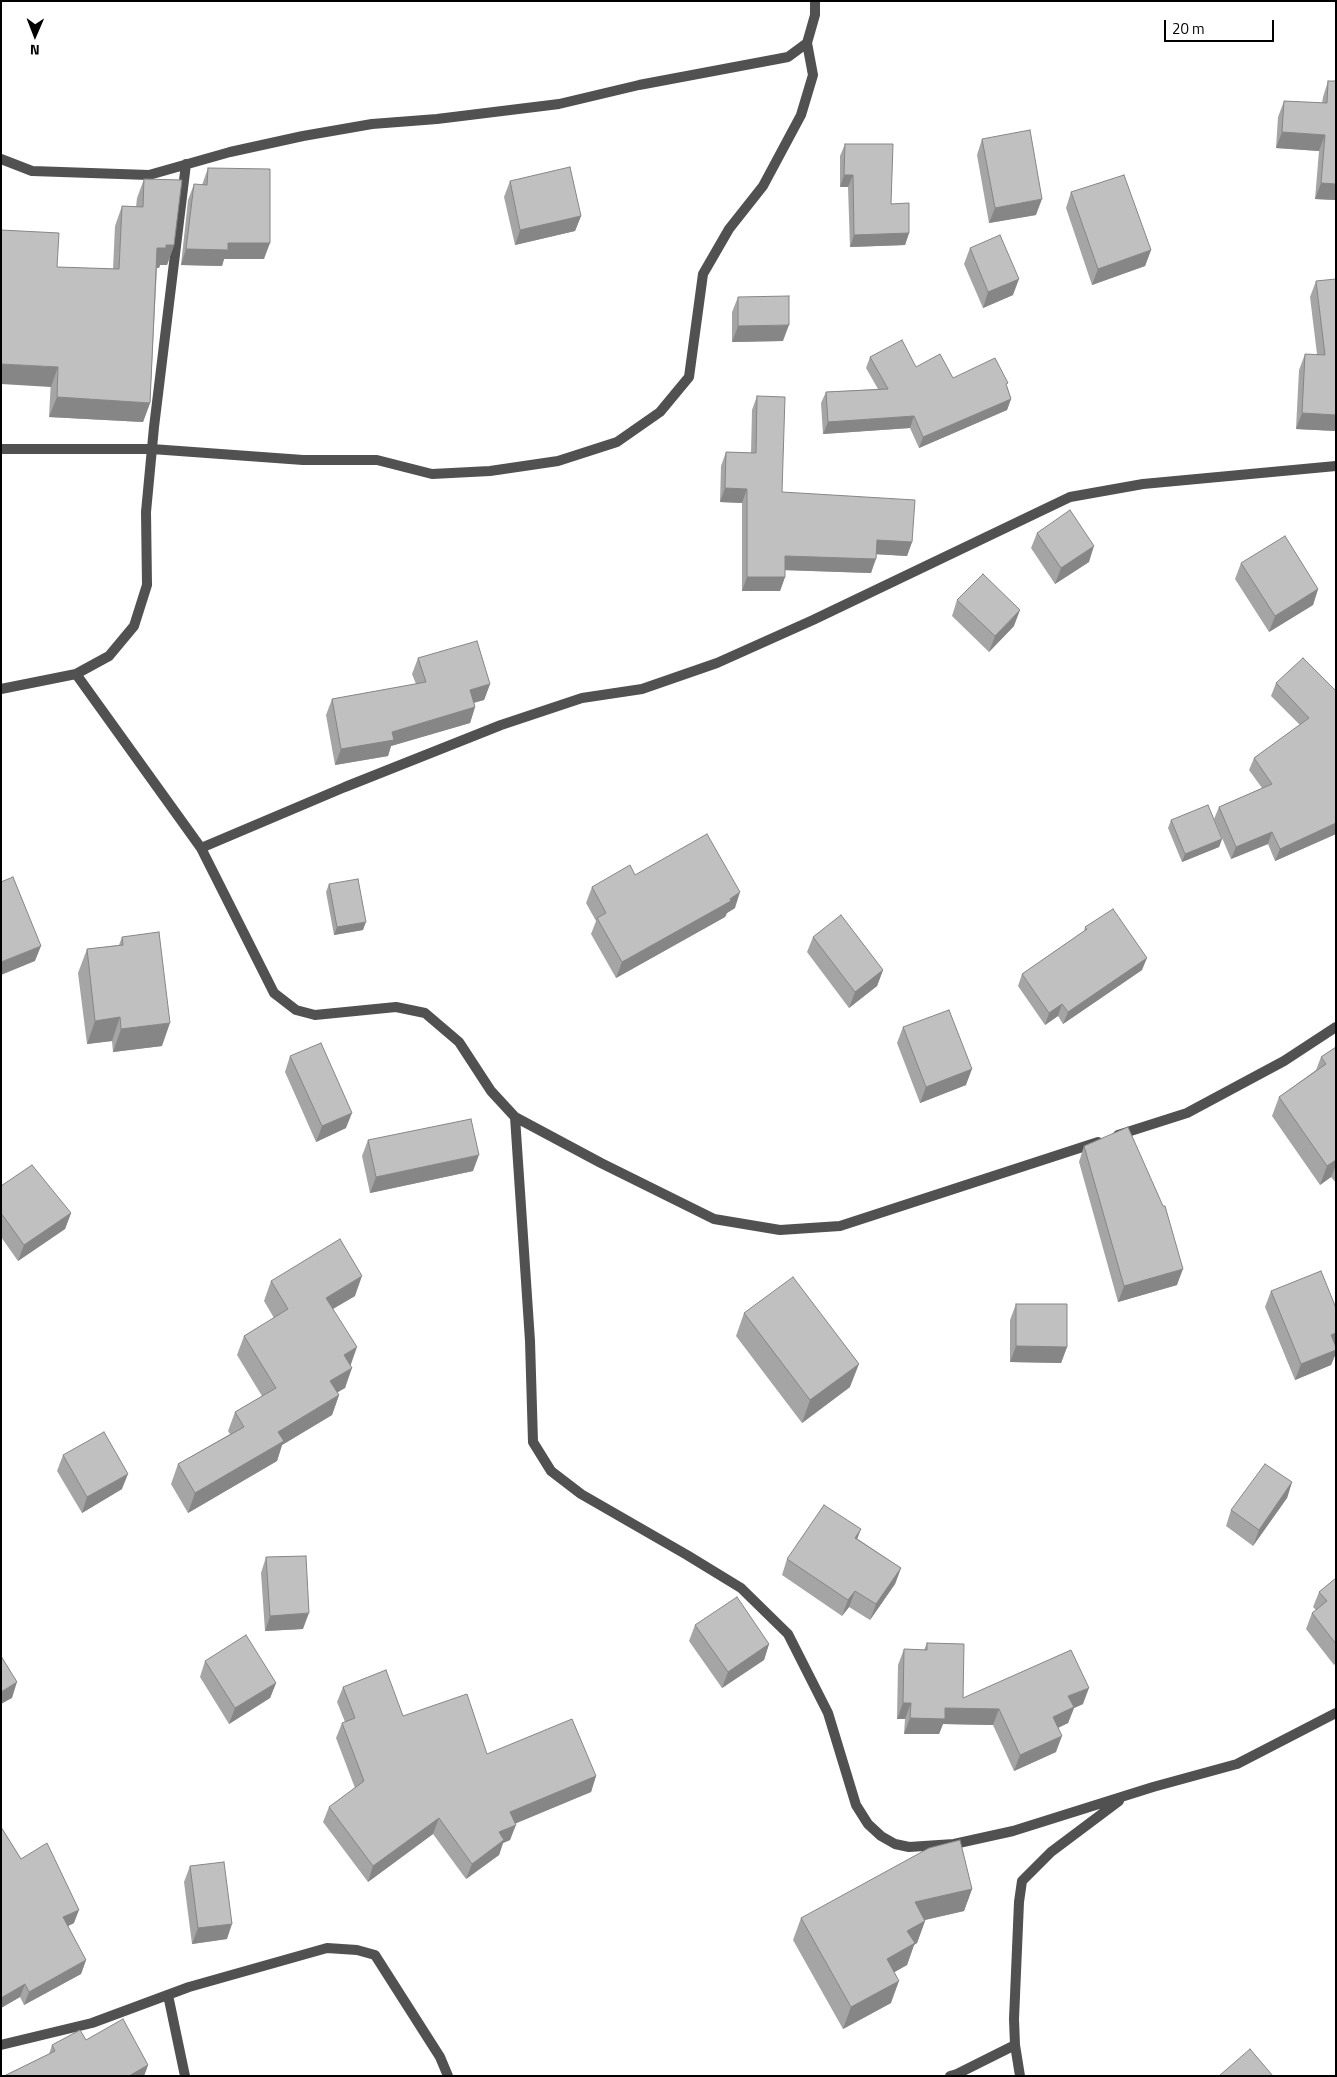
<!DOCTYPE html>
<html>
<head>
<meta charset="utf-8">
<style>
  body { margin:0 }
  #map { position:relative; width:1337px; height:2077px; overflow:hidden; background:#fff; font-family:"Titillium Web",sans-serif }
  canvas { display:block }
  .frame { position:absolute; inset:0; border:2px solid #000; pointer-events:none }
  .north { position:absolute; left:10px; top:10px; width:50px; height:50px; -webkit-text-stroke:4px #fff; paint-order:stroke; rotate:181deg; font-size:14px; font-weight:700; line-height:20px; text-align:center; color:#000 }
  .north::after { content:''; display:block; margin:auto; width:18px; height:22px; background:#000; clip-path:polygon(50% 0,100% 100%,50% 72%,0 100%) }
  .scale { position:absolute; left:1164px; top:20px; width:110px; height:22px; box-sizing:border-box; border:2px solid #000; border-top:0; padding-left:6px; font-size:15px; line-height:18px; white-space:nowrap; color:#000; -webkit-text-stroke:4px #fff; paint-order:stroke }
</style>
</head>
<body>
<div id="map">
<canvas width="1337" height="2077"></canvas>
<div class="frame"></div>
<div class="north">N</div>
<div class="scale">20 m</div>
</div>
<script>
const ctx = document.querySelector('canvas').getContext('2d');
ctx.lineJoin = 'round';
const toPath = rows => new Path2D(rows.map(r => 'M' + r).join(''));
function trace(path, color, width, dash) { ctx.strokeStyle = color; ctx.lineWidth = width; ctx.lineCap = dash ? 'butt' : 'round'; ctx.setLineDash(dash || []); ctx.stroke(path); }
function fillPath(path, color) { ctx.fillStyle = color; ctx.fill(path, 'evenodd'); }
trace(toPath([
  [1,159,32,171,149,175,230,152,303,136,372,124,437,119,559,104,639,85,788,57,807,43,815,15,815,1],
  [1,449,152,449,303,460,377,460,432,474,490,471,558,461,617,442,660,412,689,377,703,274,729,229,763,186,801,115,813,75,807,43],
  [76,674,201,848,274,993,296,1010,315,1015,396,1007,425,1013,459,1042,491,1091,515,1117,601,1163,714,1219,780,1230,840,1226,1098,1142],
  [1,689,76,674,109,656,134,626,147,585,146,512,154,427,186,164],
  [201,848,345,787,501,725,582,698,642,689,717,663,813,620,1070,497,1143,484,1336,466],
  [515,1117,530,1341,533,1442,551,1471,581,1494,687,1555,741,1588,788,1634,828,1713,856,1805,868,1824,881,1836,895,1844,909,1847,954,1844,1013,1831,1153,1787,1237,1764,1336,1713],
  [1118,1135,1187,1113,1284,1061,1336,1027],
  [168,1995,185,2076],
  [1,2045,92,2023,189,1987,327,1948,357,1950,375,1955,440,2057,448,2076],
  [950,2076,957,2074,1015,2045],
  [1020,2076,1015,2045,1014,2019,1019,1902,1022,1881,1051,1852,1119,1801]
]), '#515151', 10);
fillPath(toPath([
  [1328,81,1336,81,1336,200,1315,199,1319,151,1276,148,1278,117,1284,101,1322,103,1323,97],
  [982,139,1036,215,989,223,977,155],
  [845,144,891,204,909,233,905,245,850,247,848,187,840,187,840,156],
  [208,168,264,259,224,259,222,266,181,265,188,200,194,184,202,185],
  [144,179,174,245,167,265,160,265,159,268,157,268,150,403,143,422,49,417,57,267,113,269,115,226,122,206,136,207,137,198],
  [510,181,581,216,575,231,515,245,504,197],
  [1071,192,1151,250,1145,266,1092,285,1066,208],
  [970,248,1013,295,983,308,964,264],
  [1316,281,1336,431,1296,429,1299,370,1305,354,1317,354,1310,297],
  [738,297,783,341,732,342,732,312],
  [870,357,916,367,953,378,1007,386,1011,399,1007,410,919,448,910,428,823,434,821,403,826,392,878,389,866,368],
  [757,396,782,492,912,542,907,556,876,554,871,573,785,570,785,577,780,591,742,591,742,503,720,502,721,466,726,452,751,453,752,410],
  [1037,533,1089,562,1055,584,1031,548],
  [1241,563,1318,589,1313,605,1269,632,1235,579],
  [957,600,1014,626,989,652,952,616],
  [418,658,490,684,484,700,474,703,475,707,470,723,391,746,388,756,335,765,326,715,332,699,416,684,412,674],
  [1276,683,1336,691,1336,834,1275,861,1268,844,1231,859,1214,819,1219,807,1262,788,1249,770,1254,758,1300,725,1271,696],
  [1171,820,1222,839,1219,847,1182,862,1168,828],
  [635,875,735,908,727,913,725,917,616,978,591,934,596,921,586,903,592,887],
  [329,884,363,930,334,935,326,892],
  [1085,927,1142,970,1063,1024,1058,1016,1045,1025,1018,986,1022,974,1084,931],
  [122,937,162,1046,113,1052,112,1041,87,1044,78,973,87,949,119,945],
  [813,937,883,970,877,986,849,1008,807,952],
  [903,1027,966,1085,920,1103,897,1043],
  [1336,1047,1336,1183,1331,1177,1320,1185,1272,1116,1279,1097,1316,1070,1321,1057],
  [290,1056,346,1128,316,1142,285,1072],
  [368,1140,473,1171,370,1193,362,1156],
  [1084,1146,1177,1285,1118,1302,1079,1162],
  [1,1186,71,1213,65,1229,18,1261,1,1237],
  [271,1281,355,1296,333,1309,350,1365,345,1388,337,1392,339,1395,332,1415,282,1445,277,1461,188,1513,171,1484,178,1464,230,1434,228,1431,235,1412,262,1396,237,1355,244,1336,274,1318,264,1301],
  [1271,1291,1336,1308,1336,1353,1331,1365,1295,1380,1265,1307],
  [1016,1304,1067,1347,1061,1363,1010,1362,1010,1320],
  [744,1313,850,1387,802,1423,736,1336],
  [63,1455,122,1489,82,1513,57,1471],
  [1292,1482,1287,1498,1253,1546,1226,1526,1231,1510],
  [858,1539,901,1568,895,1584,870,1620,849,1607,842,1616,782,1575,787,1559],
  [266,1557,303,1629,265,1631,261,1573],
  [1336,1578,1336,1663,1334,1665,1306,1629,1312,1613,1316,1610,1313,1607,1319,1592],
  [695,1625,769,1644,764,1660,722,1688,689,1641],
  [927,1643,963,1698,1083,1704,1074,1708,1068,1723,1058,1728,1056,1752,1014,1771,993,1725,943,1724,939,1734,904,1734,905,1719,897,1719,898,1665,904,1649,924,1650],
  [205,1661,276,1683,270,1698,229,1724,200,1677],
  [343,1687,403,1716,487,1754,596,1776,591,1792,515,1823,510,1840,503,1843,499,1855,466,1879,433,1834,368,1882,323,1822,329,1807,355,1788,336,1738,342,1723,345,1722,337,1702],
  [1,1827,21,1859,74,1923,68,1926,86,1960,81,1974,24,2005,20,1997,1,2008],
  [190,1866,227,1939,192,1944,184,1882],
  [972,1889,964,1911,925,1920,925,1921,917,1943,914,1945,907,1965,894,1972,891,2003,843,2029,793,1940,801,1918],
  [86,2040,148,2065,144,2076,4,2076,49,2054,52,2045]
]), '#a5a5a5');
fillPath(toPath([
  [1282,132,1325,135,1319,151,1276,148],
  [844,175,853,175,848,187,840,187],
  [1321,183,1336,184,1336,200,1315,199],
  [1042,199,1036,215,989,223,995,208],
  [581,216,575,231,515,245,520,230],
  [909,233,905,245,850,247,854,235],
  [228,243,270,243,264,259,224,259,222,266,181,265,186,249],
  [166,245,174,245,167,265,160,265,159,268,150,267,157,248],
  [1151,250,1145,266,1092,285,1098,269],
  [1019,279,1013,295,983,308,988,292],
  [789,325,783,341,732,342,738,326],
  [1,364,58,367,51,387,1,384],
  [57,397,150,403,143,422,49,417],
  [1011,399,1007,410,919,448,923,437],
  [1302,413,1336,415,1336,431,1296,429],
  [914,416,910,428,823,434,828,422],
  [725,488,747,489,742,503,720,502],
  [877,540,912,542,907,556,872,554],
  [1094,546,1089,562,1055,584,1061,568],
  [785,556,876,559,871,573,780,570],
  [747,577,785,577,780,591,742,591],
  [1318,589,1313,605,1269,632,1275,616],
  [1020,610,1014,626,989,652,995,636],
  [490,684,484,700,464,705,470,690],
  [475,707,470,723,391,746,388,756,335,765,341,749,392,732],
  [1336,823,1336,834,1275,861,1280,849],
  [1272,832,1268,844,1231,859,1236,847],
  [1222,839,1219,847,1182,862,1185,854],
  [740,892,735,908,727,913,725,917,616,978,622,962],
  [366,922,363,930,334,935,337,927],
  [41,946,35,961,1,975,1,962],
  [1147,958,1142,970,1063,1024,1068,1012],
  [883,970,877,986,849,1008,855,992],
  [1062,1004,1058,1016,1045,1025,1049,1013],
  [120,1017,112,1041,87,1044,95,1021],
  [170,1023,162,1046,113,1052,121,1029],
  [972,1069,966,1085,920,1103,926,1087],
  [352,1113,346,1128,316,1142,322,1126],
  [479,1155,473,1171,370,1193,376,1177],
  [1336,1160,1336,1165,1331,1177,1320,1185,1327,1166],
  [71,1213,65,1229,18,1261,24,1245],
  [1183,1269,1177,1285,1118,1302,1124,1286],
  [362,1276,355,1296,319,1317,326,1298],
  [1336,1333,1336,1347,1331,1335],
  [1016,1346,1067,1347,1061,1363,1010,1362],
  [357,1347,350,1367,344,1355],
  [1336,1350,1336,1353,1331,1365,1295,1380,1301,1364],
  [859,1364,850,1387,802,1423,810,1400],
  [352,1368,345,1388,323,1401,330,1381],
  [339,1395,332,1415,282,1445,277,1461,188,1513,195,1493,278,1432],
  [128,1474,122,1489,82,1513,87,1497],
  [1292,1482,1287,1498,1253,1546,1259,1530],
  [861,1529,855,1545,855,1538],
  [901,1568,895,1584,870,1620,876,1604],
  [855,1591,849,1607,842,1616,848,1600],
  [309,1613,303,1629,265,1631,270,1616],
  [769,1644,764,1660,722,1688,728,1672],
  [17,1682,12,1698,1,1704,1,1692],
  [276,1683,270,1698,229,1724,235,1708],
  [1089,1688,1083,1704,1074,1708,1068,1723,1047,1733,1053,1717,1068,1696],
  [903,1703,911,1703,905,1719,897,1719],
  [945,1708,999,1709,993,1725,943,1724,939,1734,904,1734,910,1718],
  [1062,1736,1056,1752,1014,1771,1020,1755],
  [596,1776,591,1792,505,1828,510,1812],
  [439,1818,433,1834,368,1882,373,1866],
  [516,1825,510,1840,503,1843,499,1855,466,1879,472,1864,499,1832],
  [972,1889,964,1911,907,1924,915,1902],
  [79,1910,74,1923,58,1931,63,1917],
  [925,1921,917,1943,914,1945,907,1965,879,1981,887,1959,907,1931],
  [232,1924,227,1939,192,1944,198,1928],
  [86,1960,81,1974,24,2005,29,1992],
  [899,1981,891,2003,843,2029,851,2007],
  [25,1984,20,1997,1,2008,1,1998],
  [148,2065,144,2076,129,2076]
]), '#868686');
const building = toPath([
  [1328,81,1336,81,1336,184,1321,183,1325,135,1282,132,1284,101,1327,103,1328,81],
  [1030,130,1042,199,995,208,982,139,1030,130],
  [845,144,893,144,891,204,909,203,909,233,854,235,853,175,844,175,845,144],
  [570,167,581,216,520,230,510,181,570,167],
  [208,168,270,169,270,243,228,243,228,250,186,249,194,184,207,185,208,168],
  [1124,175,1151,250,1098,269,1071,192,1124,175],
  [144,179,182,180,174,245,166,245,166,248,157,248,150,403,57,397,58,367,1,364,1,230,59,233,57,267,119,269,122,206,143,207,144,179],
  [1000,235,1019,279,988,292,970,248,1000,235],
  [1336,279,1336,415,1302,413,1305,354,1325,355,1316,281,1336,279],
  [789,296,789,325,738,326,738,297,789,296],
  [902,340,916,367,940,354,953,378,995,358,1008,383,1006,384,1011,399,923,437,914,416,828,422,826,392,888,389,870,357,902,340],
  [757,396,785,397,782,492,915,500,912,542,877,540,876,559,785,556,785,577,747,577,747,489,725,488,726,452,756,453,757,396],
  [1070,510,1094,546,1061,568,1037,533,1070,510],
  [1285,536,1318,589,1275,616,1241,563,1285,536],
  [983,574,1020,610,995,636,957,600,983,574],
  [477,641,490,684,470,690,475,707,392,732,394,740,341,749,332,699,426,682,418,658,477,641],
  [1303,658,1336,691,1336,823,1280,849,1272,832,1236,847,1219,807,1272,784,1254,758,1309,718,1276,683,1303,658],
  [1208,805,1222,839,1185,854,1171,820,1208,805],
  [707,834,740,892,730,899,731,901,622,962,597,918,606,913,592,887,630,865,635,875,707,834],
  [13,877,41,946,1,962,1,882,13,877],
  [358,879,366,922,337,927,329,884,358,879],
  [1113,909,1147,958,1068,1012,1062,1004,1049,1013,1022,974,1087,929,1085,927,1113,909],
  [841,915,883,970,855,992,813,937,841,915],
  [159,932,170,1023,121,1029,120,1017,95,1021,87,949,123,945,122,937,159,932],
  [949,1010,972,1069,926,1087,903,1027,949,1010],
  [321,1043,352,1113,322,1126,290,1056,321,1043],
  [1336,1047,1336,1160,1327,1166,1279,1097,1326,1064,1321,1057,1336,1047],
  [471,1119,479,1155,376,1177,368,1140,471,1119],
  [1128,1127,1163,1206,1165,1206,1183,1269,1124,1286,1084,1146,1128,1127],
  [32,1165,71,1213,24,1245,1,1213,1,1186,32,1165],
  [340,1239,362,1276,326,1298,357,1347,344,1355,352,1368,330,1381,339,1395,278,1432,284,1441,195,1493,178,1464,244,1427,235,1412,276,1388,244,1336,288,1309,271,1281,340,1239],
  [1321,1271,1336,1308,1336,1333,1331,1335,1336,1347,1336,1350,1301,1364,1271,1291,1321,1271],
  [793,1277,859,1364,810,1400,744,1313,793,1277],
  [1016,1304,1067,1304,1067,1347,1016,1346,1016,1304],
  [104,1432,128,1474,87,1497,63,1455,104,1432],
  [1265,1464,1292,1482,1259,1530,1231,1510,1265,1464],
  [824,1505,861,1529,855,1538,901,1568,876,1604,855,1591,848,1600,787,1559,824,1505],
  [306,1556,309,1613,270,1616,266,1557,306,1556],
  [1336,1578,1336,1644,1312,1613,1327,1601,1319,1592,1336,1578],
  [737,1597,769,1644,728,1672,695,1625,737,1597],
  [246,1635,276,1683,235,1708,205,1661,246,1635],
  [927,1643,964,1644,963,1698,1071,1650,1089,1688,1068,1696,1074,1707,1053,1717,1062,1736,1020,1755,999,1709,945,1708,945,1719,910,1718,911,1703,903,1703,904,1649,927,1650,927,1643],
  [1,1656,17,1682,1,1692,1,1656],
  [386,1670,403,1716,467,1694,487,1754,572,1719,596,1776,510,1812,516,1825,499,1832,504,1840,472,1864,439,1818,373,1866,329,1807,364,1781,342,1723,355,1718,343,1687,386,1670],
  [1,1827,21,1859,47,1843,79,1910,63,1917,86,1960,29,1992,25,1984,1,1998,1,1827],
  [960,1840,972,1889,915,1902,925,1921,907,1931,915,1943,887,1959,899,1981,851,2007,801,1918,929,1848,960,1840],
  [224,1862,232,1924,198,1928,190,1866,224,1862],
  [123,2019,148,2065,129,2076,4,2076,55,2051,52,2045,80,2030,86,2040,123,2019],
  [1250,2049,1273,2076,1219,2076,1250,2049]
]);
fillPath(building, '#c0c0c0');
trace(building, '#868686', 1);
</script>
</body>
</html>
